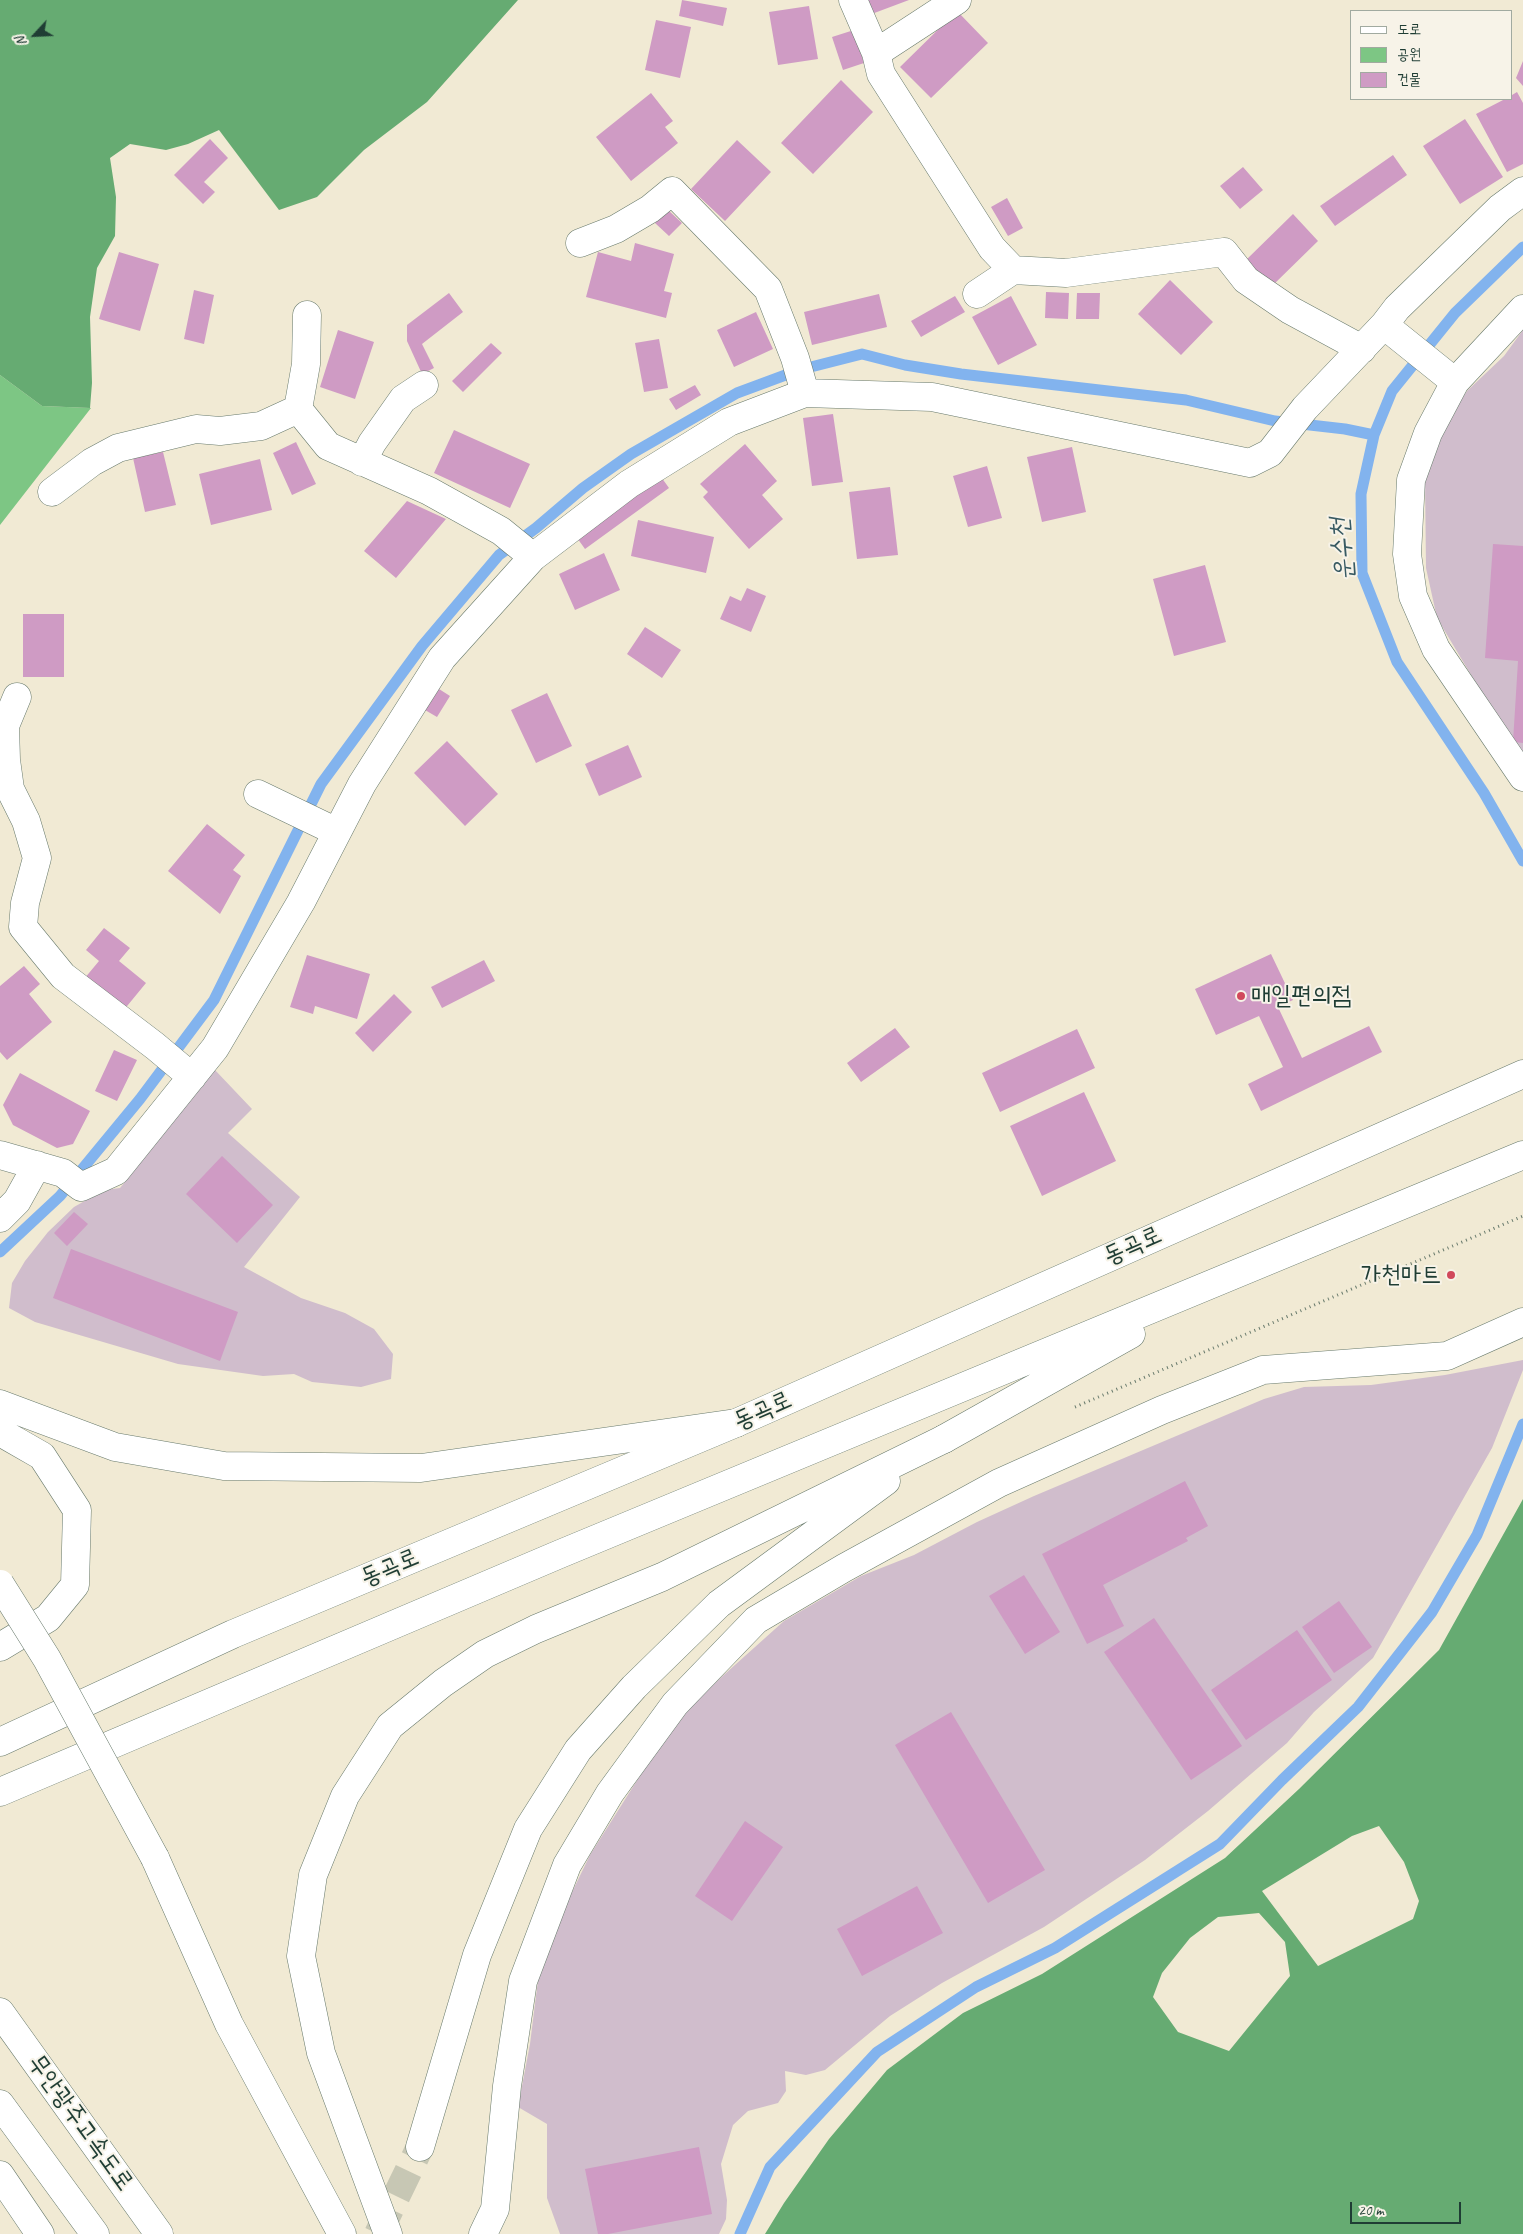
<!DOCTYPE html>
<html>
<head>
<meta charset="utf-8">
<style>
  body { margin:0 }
  #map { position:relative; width:1523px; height:2234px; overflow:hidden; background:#f1ead4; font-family:Caveat,"Poor Story",sans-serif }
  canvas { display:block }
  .legend { position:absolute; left:1350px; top:10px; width:162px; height:90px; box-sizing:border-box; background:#f7f3e8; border:1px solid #a1aaa0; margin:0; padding:6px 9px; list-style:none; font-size:15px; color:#1f3d34 }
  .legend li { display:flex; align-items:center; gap:10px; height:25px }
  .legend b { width:25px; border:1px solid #a1aaa0 }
  .north { position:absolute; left:10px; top:10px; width:50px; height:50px; -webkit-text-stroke:4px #f7f3e8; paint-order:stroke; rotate:245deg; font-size:14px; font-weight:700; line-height:20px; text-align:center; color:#1f3d34 }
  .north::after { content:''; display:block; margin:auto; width:18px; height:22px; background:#1f3d34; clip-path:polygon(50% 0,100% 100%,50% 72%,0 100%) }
  .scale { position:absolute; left:1350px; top:2202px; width:111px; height:22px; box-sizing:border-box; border:2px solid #1f3d34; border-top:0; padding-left:6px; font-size:15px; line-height:18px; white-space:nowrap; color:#1f3d34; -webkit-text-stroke:4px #f7f3e8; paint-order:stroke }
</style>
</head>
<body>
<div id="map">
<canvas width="1523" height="2234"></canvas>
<ul class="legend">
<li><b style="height:6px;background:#fff"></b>도로</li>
<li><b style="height:14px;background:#7dc684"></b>공원</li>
<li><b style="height:14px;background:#cf9bc4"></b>건물</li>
</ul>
<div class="north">N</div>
<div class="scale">20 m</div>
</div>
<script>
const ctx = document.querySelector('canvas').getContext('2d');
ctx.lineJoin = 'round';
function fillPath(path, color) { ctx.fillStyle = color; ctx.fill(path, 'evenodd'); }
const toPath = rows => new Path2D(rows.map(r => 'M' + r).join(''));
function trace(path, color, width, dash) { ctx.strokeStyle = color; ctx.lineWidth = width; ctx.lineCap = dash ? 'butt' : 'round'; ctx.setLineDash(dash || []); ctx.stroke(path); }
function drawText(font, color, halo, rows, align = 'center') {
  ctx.font = font + ' Caveat,"Poor Story",sans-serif'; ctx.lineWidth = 4; ctx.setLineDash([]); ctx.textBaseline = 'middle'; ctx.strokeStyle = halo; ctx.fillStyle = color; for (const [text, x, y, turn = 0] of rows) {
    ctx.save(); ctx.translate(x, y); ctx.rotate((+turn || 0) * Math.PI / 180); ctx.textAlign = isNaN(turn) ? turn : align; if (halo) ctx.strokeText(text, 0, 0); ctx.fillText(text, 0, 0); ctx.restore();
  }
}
fillPath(toPath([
  [1523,330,1523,762,1437,618,1426,568,1425,478,1442,427,1467,391,1504,356],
  [215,1070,252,1109,228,1133,300,1197,244,1267,301,1298,345,1313,374,1329,393,1354,391,1379,361,1387,312,1382,294,1374,263,1376,178,1364,35,1322,9,1308,12,1283,25,1261,48,1232,74,1207,104,1190,120,1188],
  [1523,1360,1523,1370,1492,1448,1373,1658,1314,1712,1287,1743,1208,1811,1145,1860,1044,1927,942,1983,890,2016,825,2070,806,2075,785,2071,786,2091,778,2103,748,2111,733,2125,721,2164,727,2200,726,2219,719,2234,560,2234,547,2198,547,2124,518,2107,530,2044,539,1972,558,1921,590,1855,660,1744,688,1708,726,1673,784,1621,861,1576,914,1555,977,1522,1034,1496,1264,1399,1304,1387,1371,1385,1445,1375]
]), '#d0bdcc');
fillPath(toPath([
  [0,375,42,406,91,408,0,525]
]), '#7dc684');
fillPath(toPath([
  [0,0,518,0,427,102,364,150,317,197,279,210,219,130,188,144,166,150,130,144,110,158,116,197,115,236,97,268,90,317,92,383,90,408,42,406,0,375],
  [1523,1499,1523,2234,765,2234,784,2203,829,2139,887,2070,963,2013,1042,1974,1225,1858,1299,1789,1439,1650],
  [1379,1826,1404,1862,1419,1901,1413,1919,1318,1966,1262,1891,1352,1836],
  [1259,1913,1285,1942,1290,1976,1229,2051,1178,2032,1153,1997,1162,1973,1190,1938,1218,1917]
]), '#66ab72');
trace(toPath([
  [1523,247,1455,313,1392,391,1374,435,1361,494,1362,573,1397,662,1484,793,1523,861],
  [0,1252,60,1196,140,1099,214,1000,321,784,422,646,499,555,536,528,583,488,631,454,737,393,799,370,862,354,905,365,961,374,1186,400,1275,421,1345,429,1374,435],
  [740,2234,770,2167,877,2052,976,1987,1055,1948,1220,1844,1282,1780,1358,1707,1432,1612,1477,1535,1523,1424]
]), '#82b3ee', 11);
fillPath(toPath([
  [682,0,727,8,723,26,679,16],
  [863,0,909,0,869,15],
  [809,6,818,59,778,65,769,12],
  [957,11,988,43,931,98,900,67],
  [656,20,691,27,680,78,645,70],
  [854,30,864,63,843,70,832,37],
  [1523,61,1523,86,1516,78],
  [841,80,873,112,813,174,781,143],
  [1517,92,1523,103,1523,164,1507,172,1476,114,1505,99,1512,99,1512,95],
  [651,93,673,121,665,127,678,143,631,181,596,137],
  [1465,119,1503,177,1460,204,1423,146],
  [210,139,228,158,204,182,215,192,203,204,174,175],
  [737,140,771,172,725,221,691,189],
  [1393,155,1407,175,1335,226,1320,206],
  [1243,167,1263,190,1240,209,1220,186],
  [1007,198,1023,228,1008,236,991,207],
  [668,210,682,223,669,236,655,223],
  [1293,214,1318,241,1271,287,1245,261],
  [635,243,674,254,664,291,672,293,666,318,586,297,598,252,631,261],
  [119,252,159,264,140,331,99,319],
  [1170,280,1213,322,1181,355,1138,314],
  [194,290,214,295,204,344,184,339],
  [1046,292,1069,293,1068,319,1045,318],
  [449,293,463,312,422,344,434,368,422,374,407,341,407,325],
  [1077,293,1100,293,1099,319,1076,319],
  [879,294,887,327,812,345,804,312],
  [955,296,965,312,921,337,911,321],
  [1011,296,1037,345,998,365,972,317],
  [756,312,773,349,734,367,717,330],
  [338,330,374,342,355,399,320,387],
  [659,339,668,388,644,392,635,343],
  [491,343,502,353,463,392,452,381],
  [695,385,701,395,676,410,669,399],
  [833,414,843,482,812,486,803,418],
  [454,430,530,464,510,508,434,473],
  [296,442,316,484,292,495,273,453],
  [745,444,777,481,762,495,783,519,749,549,703,497,708,492,700,484],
  [1072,447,1086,512,1042,522,1027,457],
  [163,452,176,505,145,512,133,458],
  [260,459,272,510,211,525,199,474],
  [987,466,1002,518,968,527,953,476],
  [659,474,669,488,585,549,575,535],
  [890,487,898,555,857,559,849,492],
  [407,501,446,519,396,578,364,551],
  [638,520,714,537,706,573,631,556],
  [1493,544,1523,546,1523,743,1513,742,1518,661,1485,658],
  [604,553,620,590,575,610,559,574],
  [1205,565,1226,642,1174,656,1153,579],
  [747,588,766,596,751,632,720,619,730,596,741,601],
  [23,614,64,614,64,677,23,677],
  [645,627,681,650,662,678,627,654],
  [439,689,450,696,437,717,425,710],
  [547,693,572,746,536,763,511,710],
  [447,741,498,794,465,826,414,773],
  [628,745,642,777,599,796,585,764],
  [207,824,245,855,233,870,241,876,220,914,168,871],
  [104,928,130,948,119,961,146,983,123,1011,84,979,99,961,86,950],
  [1271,954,1293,1000,1278,1007,1302,1058,1369,1026,1382,1052,1261,1111,1248,1084,1283,1067,1259,1016,1216,1035,1195,989],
  [307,955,370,974,357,1019,315,1006,313,1014,290,1007],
  [484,960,495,981,442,1008,431,987],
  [24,966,40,984,29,994,52,1022,7,1060,0,1052,0,986],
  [394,994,412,1012,373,1052,355,1033],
  [895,1028,910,1047,861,1082,847,1063],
  [1077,1029,1095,1068,1000,1112,982,1073],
  [114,1050,137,1060,117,1101,95,1091],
  [20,1073,90,1111,73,1144,57,1148,13,1125,3,1105],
  [1084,1092,1116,1161,1042,1196,1010,1126],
  [222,1156,273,1205,237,1243,186,1194],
  [74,1212,88,1224,67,1246,54,1233],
  [71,1249,238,1312,220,1361,53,1298],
  [1185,1481,1208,1526,1186,1538,1188,1541,1103,1585,1124,1626,1087,1644,1042,1554],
  [1024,1575,1060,1632,1025,1654,989,1596],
  [1339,1601,1372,1647,1334,1673,1302,1627],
  [1154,1618,1242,1746,1191,1780,1104,1652],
  [1297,1630,1332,1680,1246,1740,1211,1690],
  [951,1712,1045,1870,988,1903,895,1745],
  [745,1821,783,1847,732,1921,695,1896],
  [917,1886,943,1933,862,1976,837,1929],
  [699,2147,712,2214,608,2234,598,2234,585,2169]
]), '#cf9bc4');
trace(toPath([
  [378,2234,420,2147]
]), '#c7c7b4', 28, [28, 14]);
const minor = toPath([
  [853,0,876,53,881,74,992,248,1013,270,1066,273,1224,252,1246,280,1290,310,1362,349],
  [876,53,957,0],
  [580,243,616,229,650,209,672,191,768,289,795,358,805,393],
  [977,294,1013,270],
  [1523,309,1455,382,1428,433,1411,480,1407,554,1413,596,1436,649,1523,777],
  [307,315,306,364,298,409,328,446,429,491,501,531,533,557],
  [1384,325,1455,382],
  [362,462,372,443,403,399,424,385],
  [52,492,92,462,118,448,196,429,220,431,261,426,298,409],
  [17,697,5,726,6,760,10,789,26,821,37,858,25,903,23,927,63,976,155,1046,192,1077],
  [258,794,337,832],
  [0,1155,63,1173,81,1187,116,1171,215,1048,301,902,362,784,442,658,533,557,629,484,729,422,805,393,932,397,1250,463,1270,453,1305,408,1384,325,1397,308,1500,208,1523,191],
  [0,1218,17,1201,37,1165],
  [483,2234,495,2209,507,2086,523,1981,567,1865,610,1793,675,1704,756,1620,844,1568,999,1483,1162,1410,1263,1370,1447,1356,1523,1322]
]);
const major = toPath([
  [944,1439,1131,1334],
  [0,1742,233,1634,736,1423,1523,1074],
  [0,1792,560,1554,1523,1155]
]);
const highway = toPath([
  [0,1404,115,1447,224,1466,421,1468,736,1423],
  [0,1432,42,1456,77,1510,75,1585,48,1618,0,1647],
  [155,1858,229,2024,342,2234],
  [0,2012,159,2234],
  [0,2104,95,2234],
  [420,2147,477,1955,528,1829,578,1750,634,1687,719,1604,886,1481],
  [0,2175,40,2234],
  [388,2234,321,2053,301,1956,313,1875,345,1796,390,1726,443,1683,485,1654,536,1629,662,1577,944,1439]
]);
trace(minor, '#687a6c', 29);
trace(major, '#687a6c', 29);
trace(highway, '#687a6c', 29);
trace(toPath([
  [1075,1407,1523,1216]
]), '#687a6c', 3, [1, 4]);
trace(minor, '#fff', 28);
trace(major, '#fff', 28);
trace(highway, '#fff', 28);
const highwayBridge = toPath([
  [0,1584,47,1659,155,1858]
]);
trace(highwayBridge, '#687a6c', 29, []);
trace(highwayBridge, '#fff', 28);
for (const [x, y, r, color] of [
  [1241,996,5,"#d1495b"],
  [1451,1275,5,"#d1495b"]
]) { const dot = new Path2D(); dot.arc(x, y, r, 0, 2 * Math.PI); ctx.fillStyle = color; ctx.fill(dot); trace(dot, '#f7f3e8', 2); }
drawText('25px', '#1f3d34', '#f7f3e8', [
  ["매일편의점",1251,996],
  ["가천마트",1441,1275,"right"]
], 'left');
drawText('25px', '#1f3d34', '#f7f3e8', [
  ["동곡로",1133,1246,-24],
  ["동곡로",763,1411,-24],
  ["동곡로",390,1568,-23],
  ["무안광주고속도로",80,2123,54]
]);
drawText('italic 26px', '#385a62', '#f7f3e8', [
  ["운수천",1343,549,-95]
]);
</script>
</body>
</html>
